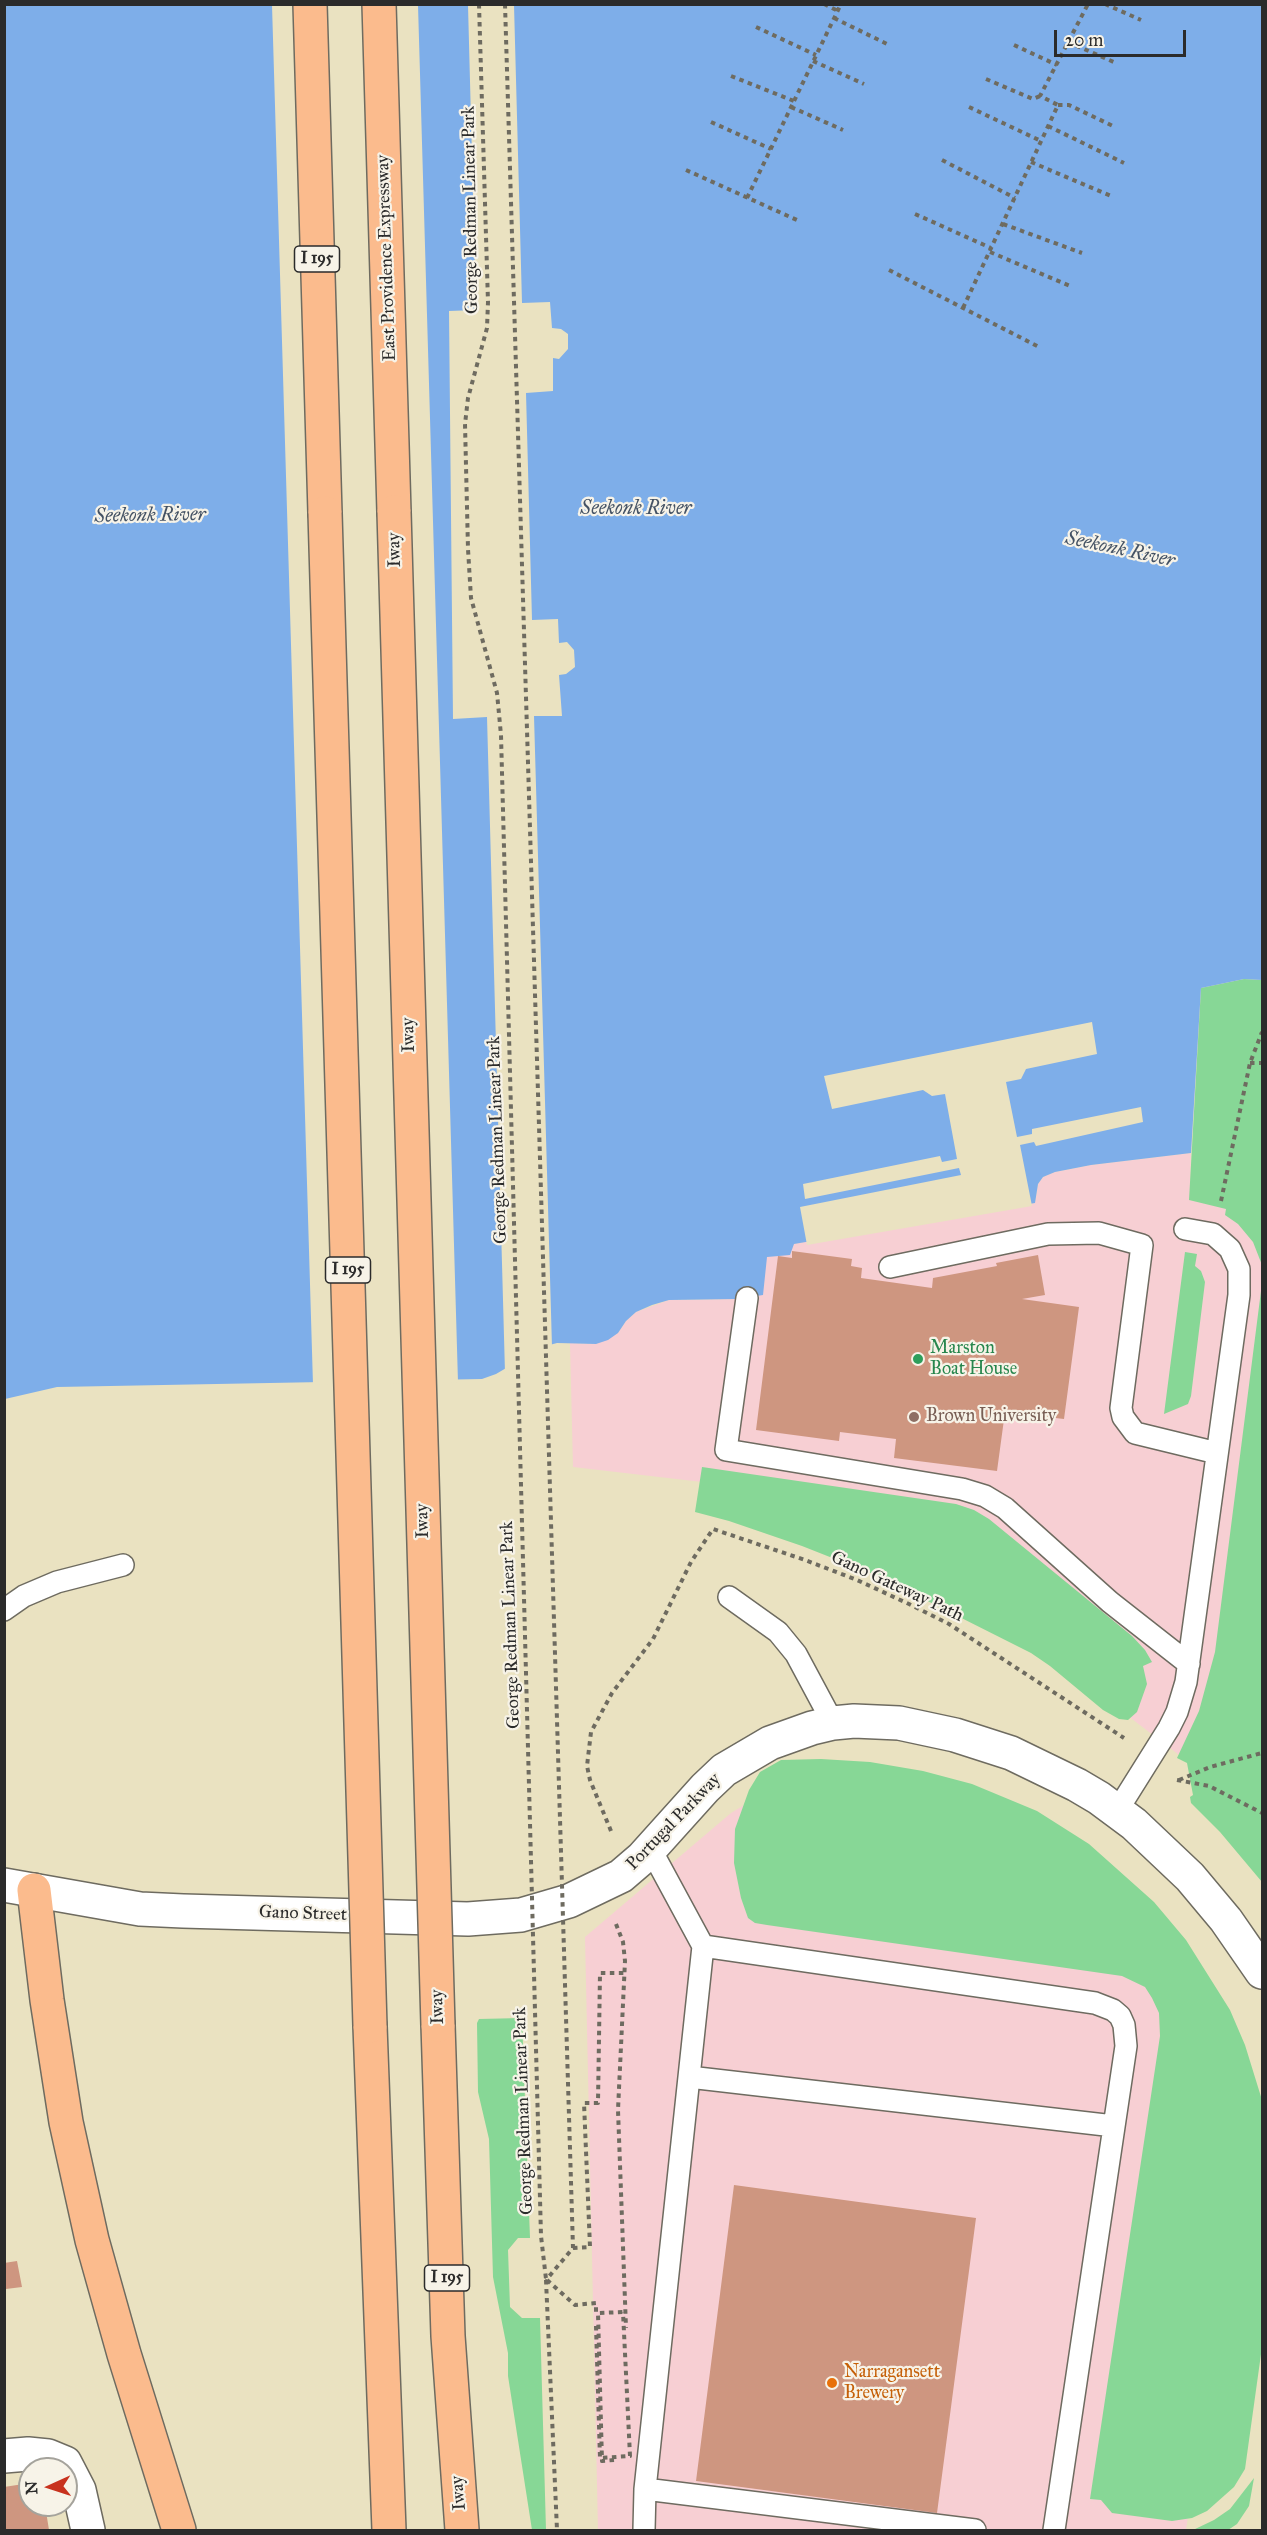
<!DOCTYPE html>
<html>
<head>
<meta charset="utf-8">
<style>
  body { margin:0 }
  #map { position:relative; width:1267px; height:2535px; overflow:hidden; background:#eae2c1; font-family:"IM FELL Great Primer",serif }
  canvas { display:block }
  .frame { position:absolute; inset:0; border:6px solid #2b2b2b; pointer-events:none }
  .north { position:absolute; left:18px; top:2457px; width:60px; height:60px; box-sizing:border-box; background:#f7f3e8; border:2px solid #a5a39c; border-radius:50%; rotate:267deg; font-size:16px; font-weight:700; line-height:24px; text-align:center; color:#2b2b2b }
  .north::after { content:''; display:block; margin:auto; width:21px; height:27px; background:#c8321e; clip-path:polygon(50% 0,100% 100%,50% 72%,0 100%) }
  .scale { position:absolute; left:1054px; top:30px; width:132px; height:27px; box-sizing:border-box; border:3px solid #2b2b2b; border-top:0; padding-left:8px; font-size:18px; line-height:21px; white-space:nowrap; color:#2b2b2b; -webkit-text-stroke:4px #f7f3e8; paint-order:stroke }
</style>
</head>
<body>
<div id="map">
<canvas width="1267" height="2535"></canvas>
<div class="frame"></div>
<div class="north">N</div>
<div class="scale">20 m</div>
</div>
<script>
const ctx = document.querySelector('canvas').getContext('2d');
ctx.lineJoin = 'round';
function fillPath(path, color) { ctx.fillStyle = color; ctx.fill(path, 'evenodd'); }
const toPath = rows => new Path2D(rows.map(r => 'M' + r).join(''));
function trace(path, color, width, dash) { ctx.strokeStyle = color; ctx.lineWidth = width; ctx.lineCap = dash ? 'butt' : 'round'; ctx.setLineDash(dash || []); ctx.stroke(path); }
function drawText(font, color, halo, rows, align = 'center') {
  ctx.font = font + ' "IM FELL Great Primer",serif'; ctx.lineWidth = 4.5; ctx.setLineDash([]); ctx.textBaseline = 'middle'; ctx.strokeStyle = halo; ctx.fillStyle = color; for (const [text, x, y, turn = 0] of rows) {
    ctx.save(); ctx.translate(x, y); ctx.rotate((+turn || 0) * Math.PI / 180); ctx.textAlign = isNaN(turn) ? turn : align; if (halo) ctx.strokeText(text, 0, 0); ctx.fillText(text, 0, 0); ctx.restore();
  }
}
fillPath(toPath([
  [1191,1153,1190,1200,1251,1214,1262,1230,1262,1367,1222,1674,1187,1761,988,1609,823,1496,573,1467,570,1343,596,1344,618,1333,626,1321,636,1312,669,1300,737,1299,767,1257,793,1244,1035,1203,1038,1184,1043,1177,1055,1172,1091,1165],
  [775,1786,1060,1854,1244,2137,1186,2530,598,2530,585,1937,731,1813]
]), '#f7cfd3');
fillPath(toPath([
  [1244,979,1262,980,1262,1265,1253,1242,1238,1224,1225,1215,1226,1209,1189,1200,1201,988],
  [1185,1252,1197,1254,1195,1266,1201,1271,1205,1282,1191,1396,1188,1404,1164,1414],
  [1262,1283,1262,1882,1220,1832,1191,1803,1190,1797,1193,1795,1187,1763,1177,1758,1199,1711,1215,1652],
  [702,1467,956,1504,974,1510,989,1519,1132,1636,1145,1650,1152,1662,1143,1666,1147,1684,1137,1712,1128,1720,1119,1719,1103,1710,1050,1666,1031,1653,878,1576,802,1546,729,1521,695,1512],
  [821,1759,870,1762,923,1771,972,1784,1037,1811,1089,1844,1154,1902,1186,1940,1230,2010,1245,2045,1262,2100,1262,2347,1245,2469,1234,2487,1207,2511,1192,2518,1172,2521,1112,2513,1101,2500,1090,2499,1160,2036,1159,2013,1152,1998,1145,1987,1122,1976,767,1925,755,1923,748,1918,741,1898,734,1863,735,1829,749,1790,760,1772,781,1760],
  [522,2018,530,2238,518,2238,508,2250,510,2307,522,2318,540,2318,546,2530,532,2530,508,2376,508,2353,493,2277,489,2139,478,2092,477,2023,479,2019],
  [1254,2478,1249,2506,1237,2524,1228,2530,1193,2530,1214,2520,1230,2509]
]), '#87d796');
fillPath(toPath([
  [5,5,1262,5,1262,980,1244,979,1201,988,1191,1153,1091,1165,1055,1172,1043,1177,1038,1184,1035,1203,794,1244,790,1255,767,1257,763,1295,737,1299,669,1300,652,1305,636,1312,626,1321,618,1333,608,1340,596,1344,557,1343,542,1347,496,1374,482,1379,57,1387,5,1399]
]), '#7eaee9');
fillPath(toPath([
  [272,5,418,5,458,1382,313,1385],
  [468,5,514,5,522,303,550,302,552,328,561,329,568,334,568,349,559,359,553,358,553,391,526,393,532,620,558,619,559,643,567,642,574,650,575,667,566,674,559,675,562,716,534,716,552,1347,535,1354,505,1373,487,717,453,719,449,311,476,310],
  [1092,1022,1097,1054,1026,1069,1021,1079,1006,1082,1017,1137,1032,1134,1032,1129,1141,1107,1143,1122,1036,1146,1034,1142,1020,1145,1032,1206,807,1245,800,1207,961,1175,959,1168,805,1199,803,1184,940,1156,942,1162,957,1159,945,1094,932,1096,923,1090,832,1109,824,1076]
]), '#eae2c1');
fillPath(toPath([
  [792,1251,852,1259,851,1266,862,1268,861,1278,932,1288,933,1278,997,1266,996,1263,1038,1255,1045,1295,1022,1299,1079,1307,1064,1419,1005,1412,997,1471,894,1458,896,1439,840,1432,839,1441,756,1430,778,1256,792,1258],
  [734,2185,976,2218,937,2513,696,2481],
  [17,2261,22,2287,6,2289,4,2263],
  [30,2483,30,2505,45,2505,49,2530,4,2530,4,2487]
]), '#ce9680');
const service = toPath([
  [890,1267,1048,1234,1099,1233,1142,1245,1121,1408,1123,1417,1135,1433,1217,1453],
  [747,1298,726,1450,962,1489,985,1496,1005,1508,1110,1602,1189,1664],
  [729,1597,778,1632,796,1654,833,1723],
  [4,1610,24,1596,57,1582,123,1565],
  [1117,1811,1169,1728,1177,1712,1186,1682,1239,1295,1239,1269,1230,1249,1213,1234,1185,1229],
  [650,1848,703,1946,645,2489,975,2530],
  [703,1946,1095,2003,1113,2010,1120,2016,1124,2025,1126,2046,1054,2530],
  [689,2077,1114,2126],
  [644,2530,645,2489]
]);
const minor = toPath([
  [4,2456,28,2454,48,2456,65,2463,79,2490,88,2530]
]);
const tertiary = toPath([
  [4,1885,140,1909,183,1911,468,1919,521,1915,569,1901,621,1876,642,1858,705,1788,724,1770,770,1743,812,1728,833,1723,854,1721,899,1723,955,1735,1011,1753,1077,1785,1099,1798,1134,1824,1190,1877,1226,1920,1262,1972]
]);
const motorway = toPath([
  [310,4,325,513],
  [379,4,394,512],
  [34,1890,47,2000,66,2122,92,2240,124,2354,179,2530],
  [438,2025,448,2336,462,2530],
  [370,2026,389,2530]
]);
trace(service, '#6e6b60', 24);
trace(minor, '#6e6b60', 36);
trace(tertiary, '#6e6b60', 36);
trace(motorway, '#6e6b60', 36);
trace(toPath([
  [824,4,838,11],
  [1105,4,1141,20],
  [834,18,887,44],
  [756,27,816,55],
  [1068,42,1116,63],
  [1014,45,1057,65],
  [813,61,864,84],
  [731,76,794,101],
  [986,79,1033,99,1040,96],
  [1058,105,1069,105,1115,127],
  [791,107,843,130],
  [969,107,1041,141],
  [711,122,771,149],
  [1048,126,1124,163],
  [942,160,1015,198],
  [1031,162,1111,196],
  [686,170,797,220],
  [747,198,841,4],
  [915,214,991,248],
  [1003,224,1082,253],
  [990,252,1070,286],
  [889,270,1039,347],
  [963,308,1058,105,1040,96,1088,4],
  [1250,1063,1262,1063],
  [1221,1201,1250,1063,1262,1032],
  [1177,1780,1209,1786,1262,1813],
  [1179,1780,1210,1767,1262,1753],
  [611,1831,590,1780,587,1766,591,1732,612,1693,653,1639,691,1562,713,1529,805,1560,857,1580,909,1604,949,1624,1124,1738],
  [616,1924,623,1942,625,1961,618,2110,626,2328],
  [573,2248,590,2247,584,2103,598,2103,600,1973,624,1973],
  [546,2280,557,2530],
  [547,2280,575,2305,596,2303,596,2316],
  [614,2460,602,2461,598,2313,623,2312]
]), '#6e6b60', 4, [4.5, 4.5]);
trace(service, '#fff', 21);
trace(minor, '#fff', 33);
trace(tertiary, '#fff', 33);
trace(motorway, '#fbbb8d', 33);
const motorwayBridge = toPath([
  [394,512,438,2025],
  [325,513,370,2026]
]);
trace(motorwayBridge, '#6e6b60', 36, []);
trace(toPath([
  [479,4,488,302,487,328,468,398,465,424,468,549,471,598,497,693,501,735,541,2236,546,2279],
  [505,4,573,2248,546,2280],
  [596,2326,600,2458,630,2456,623,2312]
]), '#6e6b60', 4, [4.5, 4.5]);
trace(motorwayBridge, '#fbbb8d', 33);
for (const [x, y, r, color] of [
  [918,1359,6,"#2e9e5b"],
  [914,1417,6,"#8d6e63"],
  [832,2383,6,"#e8710a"]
]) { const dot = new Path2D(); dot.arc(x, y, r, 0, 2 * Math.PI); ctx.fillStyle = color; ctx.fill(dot); trace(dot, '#f7f3e8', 2); }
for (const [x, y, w] of [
  [317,259,45],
  [348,1270,45],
  [447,2278,45]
]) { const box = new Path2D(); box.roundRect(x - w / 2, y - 13, w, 26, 4.5); ctx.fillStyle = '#f7f3e8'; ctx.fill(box); trace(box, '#2b2b2b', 1.5); }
drawText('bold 16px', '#2b2b2b', null, [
  ["I 195",317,259],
  ["I 195",348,1270],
  ["I 195",447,2278]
]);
drawText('18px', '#2b2b2b', '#f7f3e8', [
  ["George Redman Linear Park",471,210,-91],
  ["East Providence Expressway",387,258,-92],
  ["Iway",395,550,-92],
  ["Iway",409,1035,-92],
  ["George Redman Linear Park",498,1140,-92],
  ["Iway",423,1521,-92],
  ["Gano Gateway Path",897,1587,25],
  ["George Redman Linear Park",511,1625,-92],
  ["Portugal Parkway",674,1822,-46],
  ["Gano Street",303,1914,2],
  ["Iway",438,2007,-92],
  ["George Redman Linear Park",524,2111,-92],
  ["Iway",459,2493,-95]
]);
drawText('18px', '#27864d', '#f7f3e8', [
  ["Marston",930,1349],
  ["Boat House",930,1370]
], 'left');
drawText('18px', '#785e54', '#f7f3e8', [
  ["Brown University",926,1417]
], 'left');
drawText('18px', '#c56008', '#f7f3e8', [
  ["Narragansett",844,2373],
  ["Brewery",844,2394]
], 'left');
drawText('italic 20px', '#445264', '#f7f3e8', [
  ["Seekonk River",636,509],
  ["Seekonk River",150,516,-1],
  ["Seekonk River",1120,550,12]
]);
</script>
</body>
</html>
